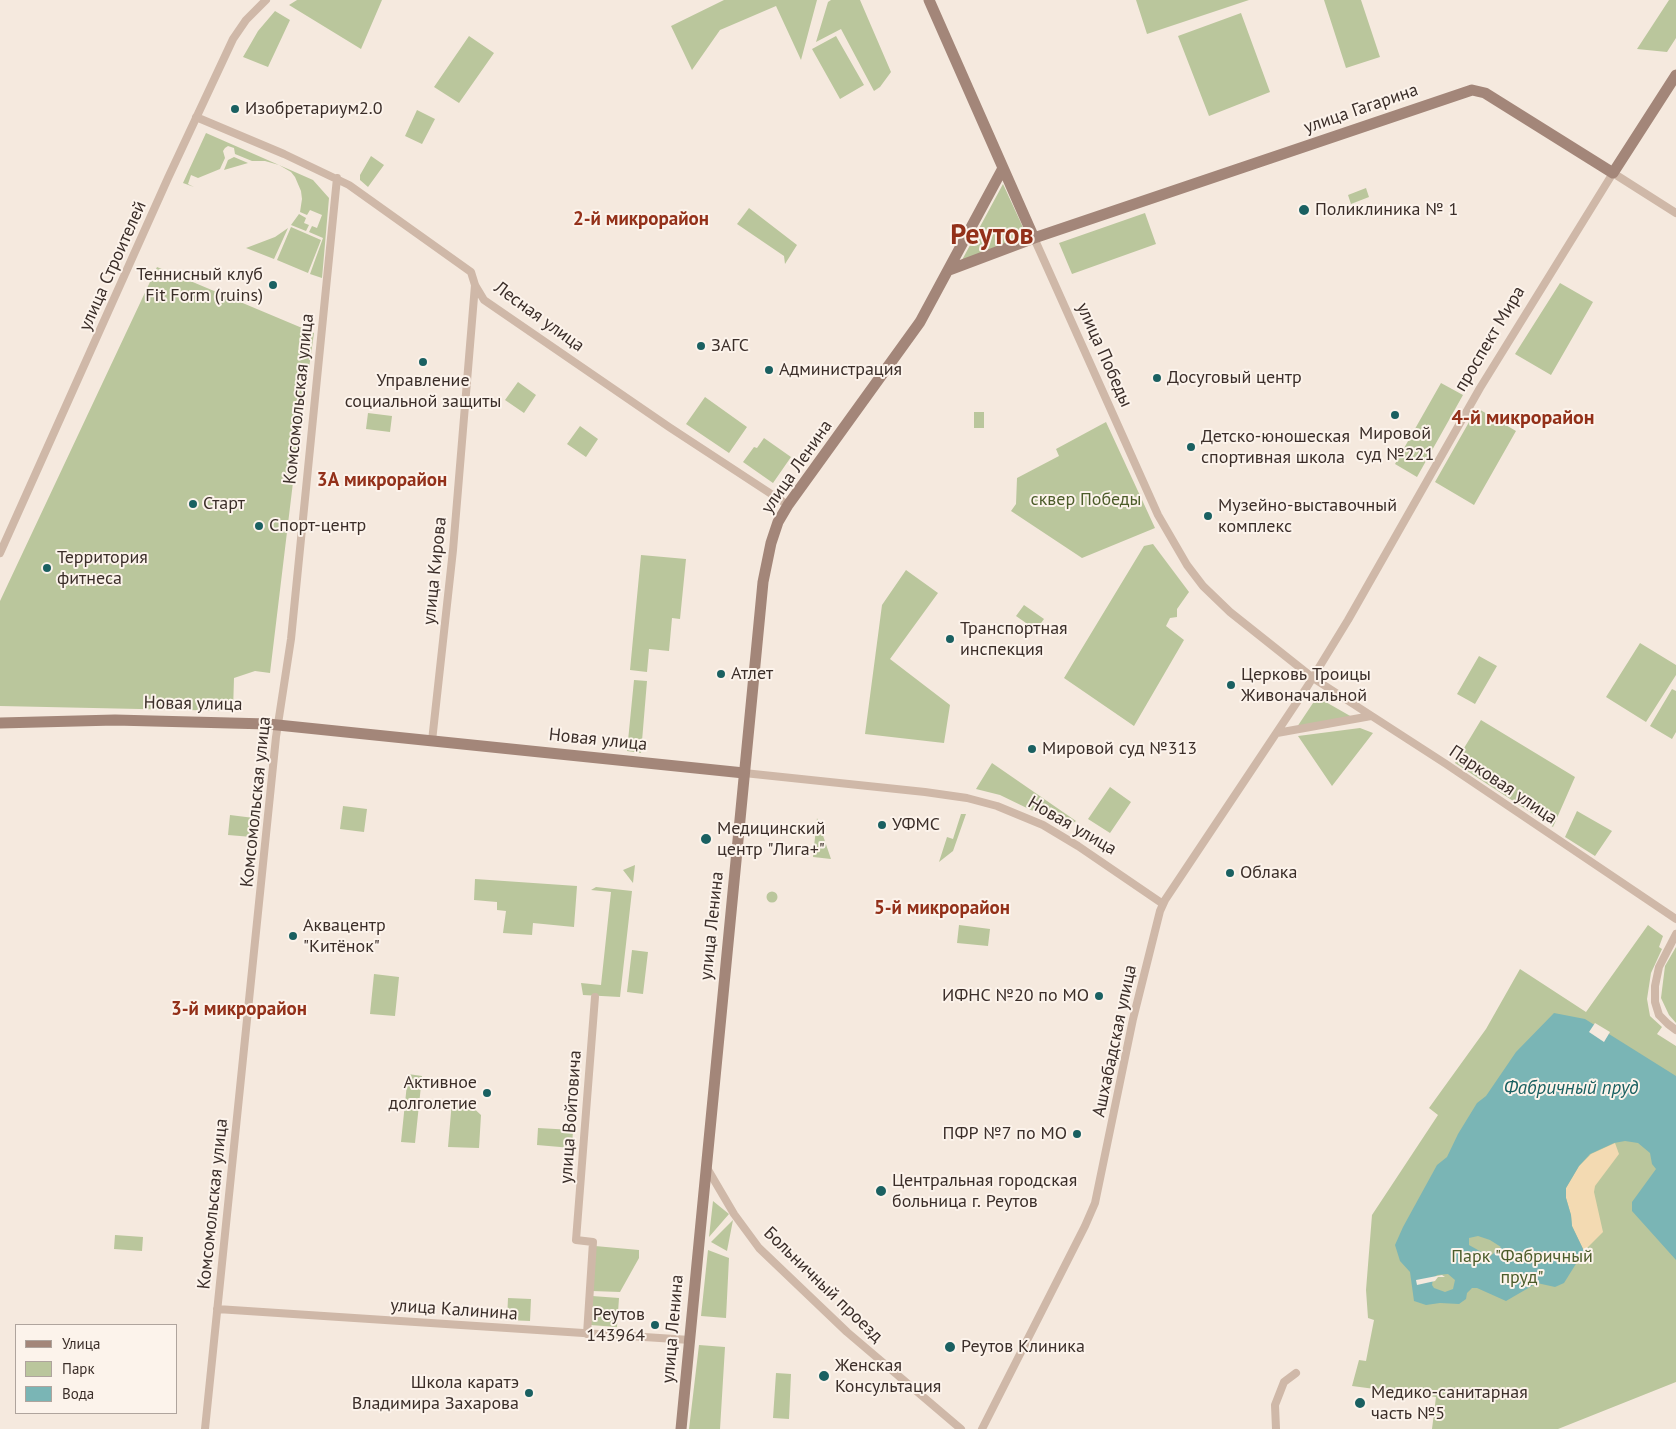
<!DOCTYPE html>
<html>
<head>
<meta charset="utf-8">
<style>
  body { margin:0 }
  #map { position:relative; width:1676px; height:1429px; overflow:hidden; background:#f5e9de; font-family:"PT Sans",sans-serif }
  canvas { display:block }
  .legend { position:absolute; left:15px; top:1324px; width:162px; height:90px; box-sizing:border-box; background:#fcf3eb; border:1px solid #afa49d; margin:0; padding:6px 9px; list-style:none; font-size:15px; color:#3b2e29 }
  .legend li { display:flex; align-items:center; gap:10px; height:25px }
  .legend b { width:25px; border:1px solid #afa49d }
</style>
</head>
<body>
<div id="map">
<canvas width="1676" height="1429"></canvas>
<ul class="legend">
<li><b style="height:6px;background:#a38679"></b>Улица</li>
<li><b style="height:14px;background:#bac69c"></b>Парк</li>
<li><b style="height:14px;background:#7ab5b5"></b>Вода</li>
</ul>
</div>
<script>
const ctx = document.querySelector('canvas').getContext('2d');
ctx.lineJoin = 'round';
function fillPath(path, color) { ctx.fillStyle = color; ctx.fill(path, 'evenodd'); }
const toPath = rows => new Path2D(rows.map(r => 'M' + r).join(''));
function trace(path, color, width, dash) { ctx.strokeStyle = color; ctx.lineWidth = width; ctx.lineCap = dash ? 'butt' : 'round'; ctx.setLineDash(dash || []); ctx.stroke(path); }
function drawText(font, color, halo, rows, align = 'center') {
  ctx.font = font + ' "PT Sans",sans-serif'; ctx.lineWidth = 4; ctx.setLineDash([]); ctx.textBaseline = 'middle'; ctx.strokeStyle = halo; ctx.fillStyle = color; for (const [text, x, y, turn = 0] of rows) {
    ctx.save(); ctx.translate(x, y); ctx.rotate((+turn || 0) * Math.PI / 180); ctx.textAlign = isNaN(turn) ? turn : align; if (halo) ctx.strokeText(text, 0, 0); ctx.fillText(text, 0, 0); ctx.restore();
  }
}
fillPath(toPath([
  [297,0,382,0,361,49,289,5],
  [724,0,817,0,801,60,776,6,720,30,692,70,671,26],
  [831,0,860,0,891,72,880,87,874,91,841,29,816,42,828,2],
  [1136,0,1249,0,1147,34],
  [1324,0,1361,0,1380,57,1346,68],
  [1669,0,1676,0,1676,38,1667,52,1637,49],
  [275,11,290,20,268,67,243,57,258,31],
  [1241,13,1270,92,1209,116,1178,36],
  [469,36,494,53,459,103,434,87],
  [836,36,864,85,840,99,812,49],
  [417,110,435,119,422,144,405,136],
  [206,133,279,165,313,180,329,198,322,278,310,274,323,238,309,232,312,226,317,228,322,215,310,210,307,215,300,212,302,199,301,191,295,177,291,172,279,165,265,161,252,161,235,154,234,148,228,146,225,148,223,151,225,158,220,169,198,178,191,175,188,184,194,187,183,183],
  [371,156,384,165,368,187,360,180,360,175],
  [234,157,248,163,224,170,228,160],
  [1003,184,1027,236,962,260],
  [1366,188,1369,197,1351,204,1348,195],
  [749,208,797,245,785,264,784,256,737,224],
  [1145,213,1156,244,1072,274,1059,243],
  [299,214,306,218,304,223,309,225,306,231,291,225],
  [291,227,321,240,308,273,277,260],
  [288,228,274,259,246,248,275,237],
  [157,267,314,333,294,474,270,673,255,671,234,678,233,711,0,706,0,601],
  [1560,283,1593,302,1551,375,1515,354],
  [518,382,536,395,524,413,505,400],
  [1441,383,1463,395,1417,477,1395,464],
  [705,397,747,427,729,453,686,424],
  [1477,408,1516,431,1474,505,1435,482],
  [974,412,984,412,984,428,974,428],
  [368,413,392,416,390,432,366,429],
  [1106,422,1155,528,1082,558,1011,511,1016,504,1017,478,1059,456,1056,449],
  [580,426,598,439,586,457,567,444],
  [764,438,791,457,773,483,743,462,754,447,757,448],
  [1153,544,1189,592,1177,609,1177,617,1170,618,1166,626,1184,640,1134,726,1064,678,1144,546],
  [641,555,686,559,680,619,672,618,669,651,649,649,647,672,630,670],
  [906,570,938,593,890,659,950,705,944,743,865,734,882,605],
  [1024,605,1044,619,1036,630,1016,616],
  [1640,643,1676,665,1676,675,1646,722,1606,697],
  [1479,656,1497,666,1475,704,1457,694],
  [634,680,647,681,641,753,627,751],
  [1672,689,1676,691,1676,732,1672,739,1650,726],
  [1317,697,1352,717,1297,727],
  [1481,720,1575,777,1553,827,1455,763],
  [1360,728,1373,733,1332,786,1298,736],
  [992,763,1076,821,1066,827,1000,795,976,789],
  [1110,787,1131,802,1110,833,1088,819],
  [343,806,367,809,364,832,340,829],
  [1577,811,1612,831,1595,856,1565,837],
  [961,814,966,814,953,851,939,862,947,837,953,839],
  [230,815,254,818,252,837,228,835],
  [817,818,831,859,813,857],
  [635,865,633,883,623,870],
  [475,879,577,886,574,927,533,923,532,935,503,933,506,911,497,910,497,902,474,900],
  [596,887,632,891,620,997,583,995,581,983,601,985,611,892,591,890],
  '766.5 897a5.5 5.5 0 1 1 11 0a5.5 5.5 0 1 1-11 0Z',
  [959,925,990,929,988,946,957,943],
  [1648,925,1663,936,1659,947,1662,949,1651,973,1647,999,1650,1016,1662,1027,1657,1034,1676,1046,1676,1382,1558,1429,1432,1429,1436,1397,1352,1386,1359,1360,1366,1361,1374,1320,1368,1318,1366,1290,1372,1215,1438,1115,1429,1108,1486,1029,1520,969,1586,1012],
  [1676,947,1676,1023,1669,1015,1661,998,1665,966],
  [632,950,648,952,643,994,627,992],
  [374,974,399,977,395,1016,370,1014],
  [408,1074,422,1076,415,1143,401,1142],
  [452,1101,468,1103,481,1115,479,1148,448,1147],
  [538,1128,573,1130,572,1148,537,1145],
  [713,1201,729,1214,709,1237],
  [733,1220,727,1251,711,1242],
  [115,1235,143,1237,142,1251,114,1249],
  [595,1246,639,1250,639,1258,620,1292,592,1291],
  [708,1250,729,1258,726,1318,701,1316],
  [592,1296,619,1298,617,1327,590,1325],
  [508,1298,531,1299,530,1321,507,1320],
  [699,1345,725,1347,720,1429,689,1429],
  [776,1373,791,1374,789,1419,773,1418]
]), '#bac69c');
fillPath(toPath([
  [1615,1143,1619,1154,1595,1186,1594,1192,1603,1232,1584,1251,1572,1226,1571,1215,1566,1198,1566,1188,1579,1166,1591,1154]
]), '#f3dab2');
fillPath(toPath([
  [1554,1013,1585,1019,1676,1076,1676,1260,1632,1211,1632,1202,1656,1169,1652,1164,1650,1153,1638,1143,1625,1141,1614,1143,1590,1154,1579,1166,1566,1188,1566,1198,1571,1215,1572,1226,1584,1251,1564,1283,1555,1287,1537,1283,1506,1301,1477,1288,1472,1288,1467,1293,1466,1299,1459,1304,1440,1303,1426,1305,1414,1301,1410,1272,1400,1261,1395,1245,1403,1227,1437,1165,1447,1157,1458,1134,1477,1103,1486,1096,1516,1052],
  [1478,1236,1490,1240,1501,1247,1488,1258,1485,1254,1469,1245,1469,1238],
  [1448,1274,1455,1280,1453,1289,1445,1292,1434,1288,1432,1285,1433,1279,1437,1275]
]), '#7ab5b5');
fillPath(toPath([
  [1595,1023,1610,1032,1604,1042,1589,1032],
  [1442,1275,1445,1277,1438,1277,1435,1281,1417,1285,1416,1280]
]), '#f5e9de');
trace(toPath([
  [196,117,284,154,349,185,471,272,475,285,484,300,669,427,788,505],
  [1034,238,1158,515,1187,565,1203,586,1230,612,1313,678,1446,764,1676,919],
  [0,553,168,178,233,39,246,20,266,0],
  [1277,733,1371,716],
  [432,741,453,550,475,285],
  [744,773,925,792,967,798,997,806,1043,825,1078,846,1163,904],
  [1676,934,1659,967,1655,986,1655,1002,1659,1015,1668,1024,1676,1030],
  [707,1168,734,1214,759,1248,847,1332,961,1429],
  [217,1309,690,1340],
  [587,1334,593,1242,576,1240,595,997],
  [205,1429,276,737,291,639,337,178],
  [982,1429,1085,1226,1095,1203,1133,1019,1160,911,1165,900,1307,687,1348,620,1480,388,1613,173,1676,213],
  [1276,1429,1275,1405,1284,1382,1296,1373]
]), '#cfb8a8', 8);
trace(toPath([
  [929,0,1034,238],
  [949,270,1034,238,1472,90,1485,93,1613,173,1676,75],
  [0,723,115,720,268,724,744,773],
  [681,1429,763,582,771,543,778,522,788,505,920,322,1003,168]
]), '#a38679', 11);
for (const [x, y, r, color] of [
  [235,109,5,"#1a6061"],
  [1304,210,6,"#1a6061"],
  [273,285,5,"#1a6061"],
  [701,346,5,"#1a6061"],
  [423,362,5,"#1a6061"],
  [769,370,5,"#1a6061"],
  [1157,378,5,"#1a6061"],
  [1395,415,5,"#1a6061"],
  [1191,447,5,"#1a6061"],
  [193,504,5,"#1a6061"],
  [1208,516,5,"#1a6061"],
  [259,526,5,"#1a6061"],
  [47,568,5,"#1a6061"],
  [950,639,5,"#1a6061"],
  [721,674,5,"#1a6061"],
  [1231,685,5,"#1a6061"],
  [1032,749,5,"#1a6061"],
  [882,825,5,"#1a6061"],
  [706,839,6,"#1a6061"],
  [1230,873,5,"#1a6061"],
  [293,936,5,"#1a6061"],
  [1099,996,5,"#1a6061"],
  [487,1093,5,"#1a6061"],
  [1077,1134,5,"#1a6061"],
  [881,1191,6,"#1a6061"],
  [655,1325,5,"#1a6061"],
  [950,1347,6,"#1a6061"],
  [824,1376,6,"#1a6061"],
  [529,1393,5,"#1a6061"],
  [1360,1403,6,"#1a6061"]
]) { const dot = new Path2D(); dot.arc(x, y, r, 0, 2 * Math.PI); ctx.fillStyle = color; ctx.fill(dot); trace(dot, '#fcf3eb', 2); }
drawText('18px', '#3b2e29', '#fcf3eb', [
  ["Изобретариум2.0",245,109],
  ["Поликлиника № 1",1315,210],
  ["Теннисный клуб",263,275,"right"],
  ["Fit Form (ruins)",263,296,"right"],
  ["ЗАГС",711,346],
  ["Администрация",779,370],
  ["Досуговый центр",1167,378],
  ["Управление",423,381,"center"],
  ["социальной защиты",423,402,"center"],
  ["Мировой",1395,434,"center"],
  ["суд №221",1395,455,"center"],
  ["Детско-юношеская",1201,437],
  ["спортивная школа",1201,458],
  ["Старт",203,504],
  ["Музейно-выставочный",1218,506],
  ["комплекс",1218,527],
  ["Спорт-центр",269,526],
  ["Территория",57,558],
  ["фитнеса",57,579],
  ["Транспортная",960,629],
  ["инспекция",960,650],
  ["Атлет",731,674],
  ["Церковь Троицы",1241,675],
  ["Живоначальной",1241,696],
  ["Мировой суд №313",1042,749],
  ["УФМС",892,825],
  ["Медицинский",717,829],
  ["центр \"Лига+\"",717,850],
  ["Облака",1240,873],
  ["Аквацентр",303,926],
  ["\"Китёнок\"",303,947],
  ["ИФНС №20 по МО",1089,996,"right"],
  ["Активное",477,1083,"right"],
  ["долголетие",477,1104,"right"],
  ["ПФР №7 по МО",1067,1134,"right"],
  ["Центральная городская",892,1181],
  ["больница г. Реутов",892,1202],
  ["Реутов",645,1315,"right"],
  ["143964",645,1336,"right"],
  ["Реутов Клиника",961,1347],
  ["Женская",835,1366],
  ["Консультация",835,1387],
  ["Школа каратэ",519,1383,"right"],
  ["Владимира Захарова",519,1404,"right"],
  ["Медико-санитарная",1371,1393],
  ["часть №5",1371,1414]
], 'left');
drawText('18px', '#3b2e29', '#fcf3eb', [
  ["улица Гагарина",1361,109,-19],
  ["улица Строителей",113,266,-66],
  ["Лесная улица",539,317,36],
  ["проспект Мира",1490,339,-59],
  ["улица Победы",1104,355,66],
  ["Комсомольская улица",299,399,-84],
  ["улица Ленина",797,467,-55],
  ["улица Кирова",435,571,-84],
  ["Новая улица",193,704,1],
  ["Новая улица",598,740,6],
  ["Парковая улица",1503,785,34],
  ["Комсомольская улица",256,802,-84],
  ["Новая улица",1072,826,30],
  ["улица Ленина",712,926,-84],
  ["Ашхабадская улица",1115,1041,-78],
  ["улица Войтовича",571,1117,-86],
  ["Комсомольская улица",213,1204,-84],
  ["Больничный проезд",823,1285,44],
  ["улица Калинина",454,1310,4],
  ["улица Ленина",673,1329,-85]
]);
drawText('18px', '#4c5c2a', '#fcf3eb', [
  ["сквер Победы",1086,500],
  ["Парк \"Фабричный",1522,1257],
  ["пруд\"",1522,1278]
]);
drawText('bold 19px', '#933019', '#fcf3eb', [
  ["2-й микрорайон",641,220],
  ["3А микрорайон",382,481],
  ["5-й микрорайон",942,909],
  ["3-й микрорайон",239,1010]
]);
drawText('italic 19px', '#1a6061', '#fcf3eb', [
  ["Фабричный пруд",1571,1089]
]);
drawText('bold 20px', '#933019', '#fcf3eb', [
  ["4-й микрорайон",1523,418]
]);
drawText('bold 28px', '#933019', '#fcf3eb', [
  ["Реутов",992,236]
]);
</script>
</body>
</html>
